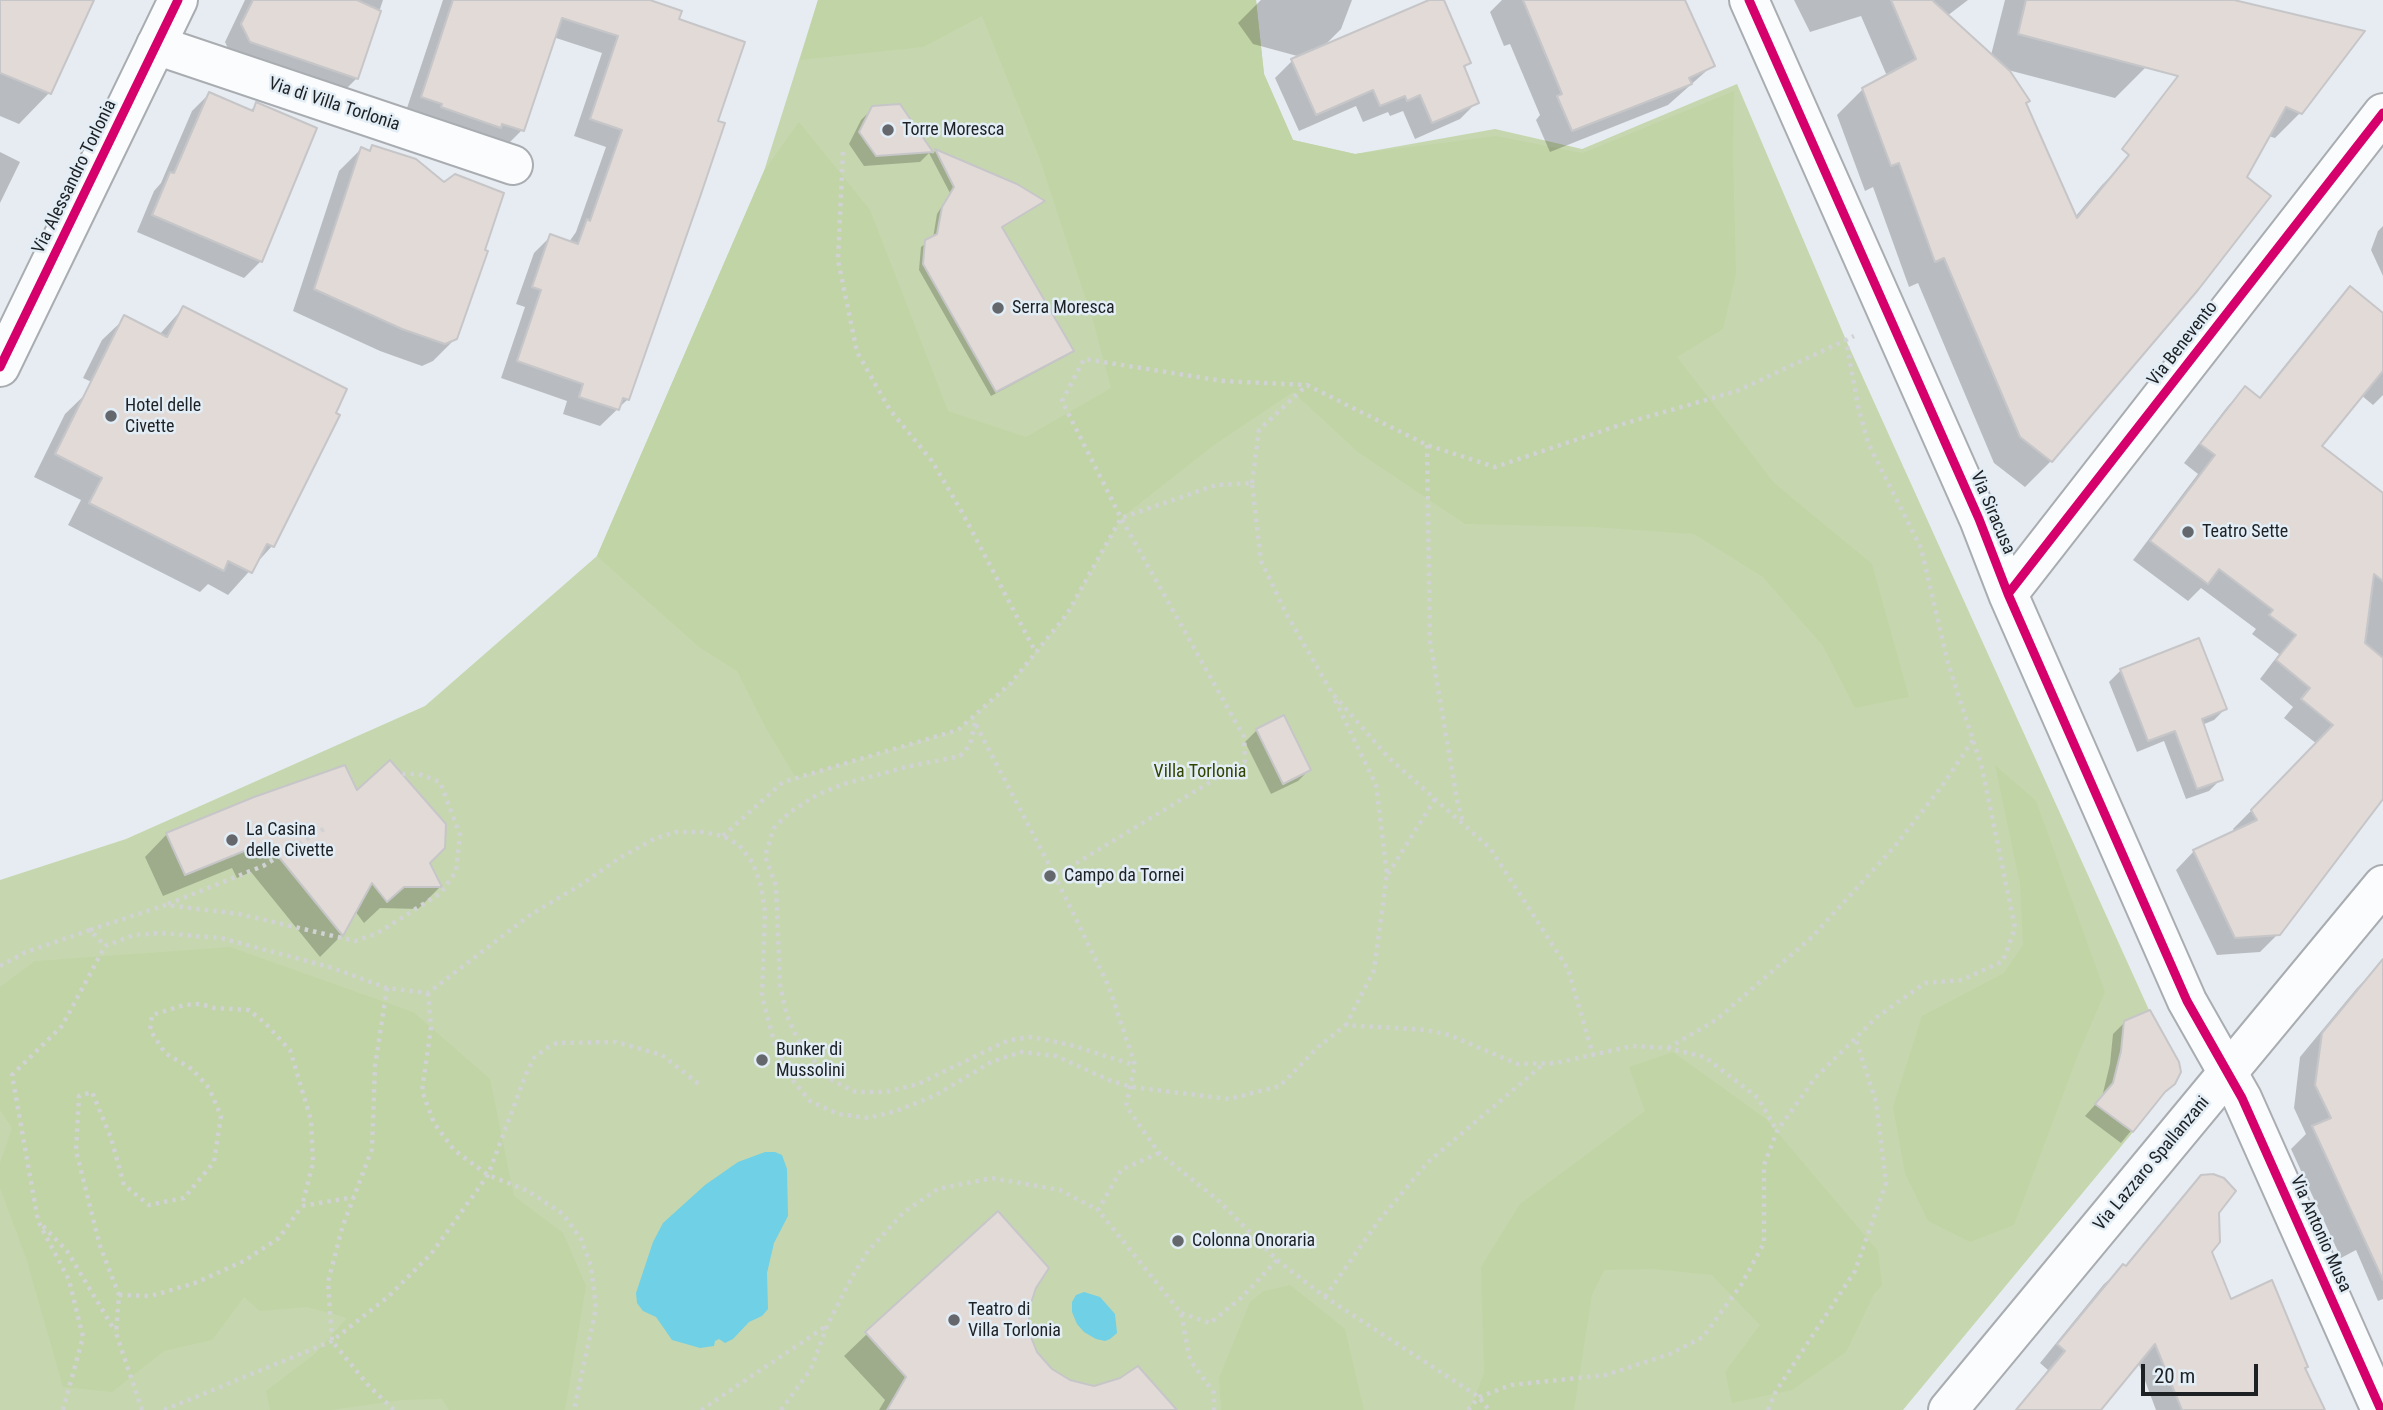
<!DOCTYPE html>
<html>
<head>
<meta charset="utf-8">
<style>
  body { margin:0 }
  #map { position:relative; width:2383px; height:1410px; overflow:hidden; background:#e7ecf2; font-family:"Roboto Condensed",sans-serif }
  canvas { display:block }
  .scale { position:absolute; left:2141px; top:1364px; width:117px; height:32px; box-sizing:border-box; border:4px solid #1d2124; border-top:0; padding-left:9px; font-size:21px; line-height:24px; white-space:nowrap; color:#1d2124; -webkit-text-stroke:5px #e2edf6; paint-order:stroke }
</style>
</head>
<body>
<div id="map">
<canvas width="2383" height="1410"></canvas>
<div class="scale">20 m</div>
</div>
<script>
const ctx = document.querySelector('canvas').getContext('2d');
ctx.lineJoin = 'round';
function fillPath(path, color) { ctx.fillStyle = color; ctx.fill(path, 'evenodd'); }
const toPath = rows => new Path2D(rows.map(r => 'M' + r).join(''));
function trace(path, color, width, dash) { ctx.strokeStyle = color; ctx.lineWidth = width; ctx.lineCap = dash ? 'butt' : 'round'; ctx.setLineDash(dash || []); ctx.stroke(path); }
function drawText(font, color, halo, rows, align = 'center') {
  ctx.font = font + ' "Roboto Condensed",sans-serif'; ctx.lineWidth = 5; ctx.setLineDash([]); ctx.textBaseline = 'middle'; ctx.strokeStyle = halo; ctx.fillStyle = color; for (const [text, x, y, turn = 0] of rows) {
    ctx.save(); ctx.translate(x, y); ctx.rotate((+turn || 0) * Math.PI / 180); ctx.textAlign = isNaN(turn) ? turn : align; if (halo) ctx.strokeText(text, 0, 0); ctx.fillText(text, 0, 0); ctx.restore();
  }
}
fillPath(toPath([
  [818,0,1256,0,1264,74,1293,140,1355,154,1495,129,1582,149,1737,84,1846,340,2168,1052,2180,1069,2133,1132,1903,1410,0,1410,0,880,126,839,425,706,597,556,764,171]
]), '#c6d7af');
fillPath(toPath([
  [818,0,1256,0,1264,74,1293,140,1355,154,1496,136,1583,153,1734,91,1733,153,1736,274,1723,329,1677,357,1774,483,1872,564,1909,697,1855,708,1823,646,1763,577,1694,534,1592,527,1465,524,1358,452,1293,392,1214,445,1121,518,1067,614,1011,683,958,730,796,778,766,728,737,671,699,647,597,556,764,171,799,122,870,210,948,411,1026,437,1111,388,1094,324,1039,157,982,16,923,47,800,60],
  [1995,765,2036,801,2105,992,2079,1052,2014,1225,1970,1242,1928,1221,1905,1173,1893,1107,1922,1016,2004,973,2023,945,2020,884],
  [230,947,413,1012,490,1079,514,1196,563,1233,586,1286,565,1410,449,1410,442,1399,402,1400,331,1410,270,1410,266,1391,316,1353,347,1318,307,1307,260,1311,244,1297,212,1340,164,1351,112,1392,63,1387,26,1258,0,1188,0,1163,12,1128,0,1110,0,987,35,961],
  [1673,1052,1766,1119,1878,1251,1882,1285,1874,1294,1846,1352,1792,1390,1732,1403,1725,1372,1760,1325,1712,1275,1652,1269,1604,1270,1592,1295,1574,1410,1470,1410,1484,1373,1481,1267,1520,1204,1645,1111,1629,1067],
  [1290,1285,1345,1329,1364,1410,1221,1410,1219,1378,1250,1302,1264,1291]
]), '#c1d4a6');
fillPath(toPath([
  [765,1152,775,1152,782,1155,787,1169,788,1216,774,1243,767,1273,768,1309,762,1316,749,1322,733,1339,725,1343,719,1339,715,1341,714,1346,700,1348,672,1340,656,1317,643,1311,637,1303,636,1293,653,1242,663,1223,705,1185,738,1162],
  [1084,1292,1100,1297,1115,1314,1117,1333,1110,1339,1105,1341,1096,1339,1084,1332,1077,1324,1072,1312,1072,1302,1076,1295]
]), '#6fd0e6');
fillPath(toPath([
  [0,0,92,0,49,93,19,124,0,116],
  [245,0,383,0,357,78,340,95,233,59,225,42],
  [443,0,645,0,628,399,600,426,563,414,567,401,501,378,525,307,516,304,534,253,551,236,569,242,576,232,606,147,574,136,602,53,553,37,522,130,505,147,405,114],
  [1261,0,1352,0,1341,29,1322,48,1434,0,1442,0,1469,63,1463,69,1477,102,1460,119,1415,139,1403,111,1390,116,1388,112,1363,122,1356,106,1299,131,1275,78,1292,61,1301,57,1253,44,1238,23],
  [1502,0,1683,0,1713,65,1668,105,1550,152,1536,120,1540,115,1510,44,1504,46,1490,12],
  [1794,0,1968,0,1947,16,1991,55,2005,0,2163,0,2146,67,2115,98,2008,70,2075,217,2102,185,2128,159,2226,0,2301,112,2275,138,2268,136,2051,461,2025,487,1994,463,1918,283,1909,287,1873,187,1865,191,1837,115,1863,89,1887,76,1861,16,1810,32],
  [209,94,250,111,257,104,261,261,244,278,137,232,154,191,161,183,192,111],
  [899,106,933,154,935,151,1016,186,1042,202,1001,228,1072,351,1066,356,991,396,919,270,921,247,933,238,937,214,950,193,929,153,920,162,864,166,849,144,861,120,873,108],
  [372,147,456,338,433,361,422,366,380,351,293,311,339,171,361,149,367,152],
  [0,152,20,162,0,203],
  [2383,226,2383,276,2371,250,2378,231],
  [2350,289,2383,315,2383,395,2373,405,2361,395,2320,446,2383,495,2383,776,2279,933,2260,952,2217,955,2176,870,2194,851,2235,832,2233,829,2317,744,2284,718,2293,707,2260,679,2279,654,2252,634,2256,629,2201,588,2188,601,2133,560,2198,474,2184,463,2227,407,2245,388,2258,399,2332,307],
  [183,308,272,546,228,595,208,584,200,592,68,525,81,500,34,477,65,414,96,384,83,378,102,340,125,318,159,335],
  [2121,670,2225,709,2214,720,2202,725,2221,779,2209,791,2186,799,2164,741,2137,752,2109,682],
  [1257,730,1309,770,1298,781,1271,794,1245,742],
  [357,793,440,887,418,909,380,908,364,923,355,911,342,935,320,957,251,872,237,878,232,868,163,896,145,857,167,834],
  [2379,966,2383,969,2383,1299,2378,1301,2356,1250,2341,1258,2291,1149,2306,1134,2294,1108,2300,1057,2357,988],
  [2125,1022,2174,1083,2158,1098,2121,1143,2085,1116,2102,1097,2110,1064,2113,1034],
  [2202,1177,2218,1213,2210,1252,2230,1301,2304,1369,2322,1410,2156,1410,2138,1362,2099,1410,2015,1410,2048,1370,2040,1363,2104,1284,2124,1267,2183,1196],
  [1034,1287,1027,1309,1027,1332,1036,1353,1050,1370,1070,1381,1087,1385,1104,1385,1175,1410,879,1410,885,1400,844,1356,867,1334]
]), '#0003');
const building = toPath([
  [0,0,94,0,51,94,0,73,0,0],
  [253,0,357,0,381,11,358,79,250,42,241,24,253,0],
  [453,0,650,0,682,11,679,19,745,42,718,121,725,123,700,197,629,400,623,398,619,410,579,397,583,384,517,361,541,290,532,287,550,234,578,244,587,219,590,221,622,130,590,119,618,36,562,18,524,131,502,124,501,128,441,107,442,104,421,97,453,0],
  [1429,0,1444,0,1471,63,1464,66,1479,103,1432,123,1420,95,1407,101,1405,96,1380,106,1373,90,1316,115,1291,59,1429,0],
  [1523,0,1685,0,1715,66,1689,78,1692,84,1572,131,1557,96,1562,94,1523,0],
  [1891,0,1932,0,2010,71,2030,101,2026,103,2077,218,2129,155,2122,149,2178,76,2018,34,2026,0,2234,0,2365,31,2302,114,2286,107,2247,177,2271,196,2198,290,2052,462,2020,437,1944,258,1935,262,1899,163,1891,166,1862,88,1916,59,1891,0],
  [209,92,253,111,256,102,317,128,262,262,152,215,170,172,174,173,209,92],
  [900,104,933,152,876,156,859,132,872,106,900,104],
  [372,145,416,159,444,182,455,174,504,193,485,250,488,251,457,339,445,344,402,329,314,289,361,147,370,151,372,145],
  [935,149,1017,184,1045,201,1002,227,1074,351,996,392,923,264,925,240,937,234,942,207,954,187,935,149],
  [2350,286,2383,313,2383,371,2322,446,2383,493,2383,581,2374,574,2365,643,2383,658,2383,799,2280,935,2235,938,2193,850,2257,820,2251,810,2333,725,2301,699,2310,688,2276,660,2296,635,2269,615,2273,610,2219,569,2208,584,2150,541,2215,455,2200,444,2245,386,2260,398,2350,286],
  [183,306,347,389,336,413,340,415,274,547,267,544,252,573,228,561,224,571,89,503,102,478,55,454,124,315,167,337,183,306],
  [2199,638,2227,709,2202,719,2223,780,2197,789,2175,731,2148,741,2120,669,2199,638],
  [1284,715,1311,770,1283,784,1256,729,1284,715],
  [390,760,446,824,445,848,430,863,442,887,404,887,387,902,372,883,343,936,274,851,259,857,254,847,185,875,166,833,254,797,345,765,357,790,390,760],
  [2383,959,2383,1280,2312,1126,2331,1118,2315,1085,2322,1033,2383,959],
  [2150,1010,2179,1062,2181,1072,2175,1084,2165,1092,2133,1132,2095,1104,2113,1083,2121,1051,2124,1021,2150,1010],
  [2213,1174,2224,1178,2236,1191,2219,1213,2220,1242,2212,1252,2231,1299,2272,1280,2308,1367,2305,1368,2325,1410,2182,1410,2155,1344,2101,1410,2016,1410,2065,1351,2057,1344,2123,1264,2126,1266,2201,1175,2213,1174],
  [998,1211,1049,1268,1036,1288,1029,1309,1029,1332,1037,1352,1052,1369,1070,1380,1094,1386,1120,1378,1138,1366,1177,1410,887,1410,906,1377,865,1332,998,1211]
]);
fillPath(building, '#e2dad7');
trace(building, '#c6c6c8', 2);
const minor = toPath([
  [1749,0,1979,519,2008,594,2187,1001,2242,1098,2381,1410],
  [156,45,513,165],
  [2008,594,2383,113]
]);
const tertiary = toPath([
  [0,367,178,0],
  [1948,1410,2383,885]
]);
trace(minor, '#a9adb1', 42);
trace(tertiary, '#a9adb1', 42);
trace(toPath([
  [843,152,838,260,857,352,890,410,932,461,963,514,1036,653],
  [1427,445,1430,641,1457,800,1463,822],
  [1252,483,1259,430,1307,385,1427,445,1495,467,1626,423,1737,391,1846,340],
  [1335,700,1376,785,1387,874,1374,970,1346,1025],
  [975,723,970,745,960,756,906,767,844,784,817,795,790,812,774,828,765,856,776,886,780,985,787,1016,800,1044,815,1062,833,1081,856,1092,886,1092,918,1084,1009,1040,1032,1037,1071,1045,1134,1065],
  [976,725,1055,876],
  [723,836,783,782,958,730,1011,683,1067,614,1121,518,1216,485,1252,483,1261,561,1287,615,1332,693,1389,758,1490,848,1568,969,1593,1055],
  [1388,874,1435,799],
  [168,904,263,866,327,827],
  [90,930,166,905,239,914,355,941,376,934,441,893,456,871,460,835,440,782,419,774,402,774],
  [0,966,24,953,90,930,105,946],
  [387,988,375,1066,372,1149,342,1228,328,1282,332,1341,368,1385,394,1410],
  [428,993,431,1027,422,1091,434,1123,454,1150,488,1175,528,1191,563,1214,581,1239,591,1266,596,1308,574,1410],
  [1668,1048,1716,1020,1812,937,1895,846,1942,786,1973,740],
  [1159,1153,1121,1170,1098,1210,1181,1313,1190,1360,1214,1393,1214,1410],
  [43,1226,67,1251,115,1331],
  [1277,1260,1325,1297,1479,1397,1489,1410],
  [119,1295,151,1296,195,1283,244,1261,279,1238,302,1206],
  [1325,1297,1377,1223,1427,1163,1545,1063],
  [1181,1313,1210,1323,1241,1298,1277,1260,1219,1201,1159,1153,1126,1106,1135,1065,1109,987,1055,876,1245,761,1244,737,1121,518,1062,401,1084,359,1223,381,1307,385],
  [63,1410,83,1337,69,1280,38,1221,12,1075,62,1026,105,946,134,935,161,933,221,938,333,968,387,988,428,993,530,915,582,884,618,859,654,839,676,832,703,832,723,836,739,845,753,863,761,886,765,912,762,996,775,1045,791,1078,810,1101,838,1114,868,1118,896,1111,936,1095,991,1062,1021,1052,1056,1056,1109,1080,1132,1087,1229,1099,1280,1086,1318,1047,1346,1025,1426,1030,1449,1035,1518,1064,1556,1063,1632,1046,1667,1048,1705,1057,1758,1098,1777,1131],
  [142,1410,116,1333,119,1295,100,1246,76,1151,79,1096,92,1092,111,1138,124,1185,149,1205,184,1198,214,1162,221,1116,209,1088,192,1069,165,1053,150,1030,152,1015,184,1005,201,1004,214,1008,249,1010,265,1023,290,1050,311,1120,313,1163,302,1206,354,1197],
  [164,1410,332,1341,389,1296,431,1254,488,1175,526,1074,534,1058,545,1049,557,1043,616,1042,662,1055,700,1085],
  [701,1410,825,1327],
  [781,1410,811,1369,827,1326,852,1277,868,1251,904,1212,938,1189,992,1178,1060,1190,1098,1210],
  [1468,1410,1479,1397,1511,1385,1606,1375,1670,1354,1703,1337,1741,1285,1764,1243,1764,1165,1777,1131,1815,1078,1877,1017,1925,983,1962,980,2003,961,2015,928,1982,768,1948,663,1921,548,1868,443,1858,406,1846,340,1854,336],
  [1768,1410,1776,1391,1855,1271,1886,1183,1876,1102,1855,1037]
]), '#d0d2d3', 4.5, [3.5, 5]);
trace(minor, '#fbfcfd', 38);
trace(tertiary, '#fbfcfd', 38);
trace(toPath([
  [1749,0,1979,519,2008,594,2187,1001,2242,1098,2381,1410],
  [0,367,178,0],
  [2008,594,2383,113]
]), '#d6006c', 9);
for (const [x, y, r, color] of [
  [888,130,7,"#64686c"],
  [998,308,7,"#64686c"],
  [111,416,7,"#64686c"],
  [2188,532,7,"#64686c"],
  [232,840,7,"#64686c"],
  [1050,876,7,"#64686c"],
  [762,1060,7,"#64686c"],
  [1178,1241,7,"#64686c"],
  [954,1320,7,"#64686c"]
]) { const dot = new Path2D(); dot.arc(x, y, r, 0, 2 * Math.PI); ctx.fillStyle = color; ctx.fill(dot); trace(dot, '#e2edf6', 2.5); }
drawText('18px', '#1d2124', '#e2edf6', [
  ["Via di Villa Torlonia",334,105,18],
  ["Via Alessandro Torlonia",75,177,-64],
  ["Via Benevento",2183,344,-52],
  ["Via Siracusa",1992,513,67],
  ["Via Lazzaro Spallanzani",2152,1164,-50],
  ["Via Antonio Musa",2320,1234,66]
]);
drawText('18px', '#1d2124', '#e2edf6', [
  ["Torre Moresca",902,130],
  ["Serra Moresca",1012,308],
  ["Hotel delle",125,406],
  ["Civette",125,427],
  ["Teatro Sette",2202,532],
  ["La Casina",246,830],
  ["delle Civette",246,851],
  ["Campo da Tornei",1064,876],
  ["Bunker di",776,1050],
  ["Mussolini",776,1071],
  ["Colonna Onoraria",1192,1241],
  ["Teatro di",968,1310],
  ["Villa Torlonia",968,1331]
], 'left');
drawText('18px', '#324400', '#e2edf6', [
  ["Villa Torlonia",1200,772]
]);
</script>
</body>
</html>
